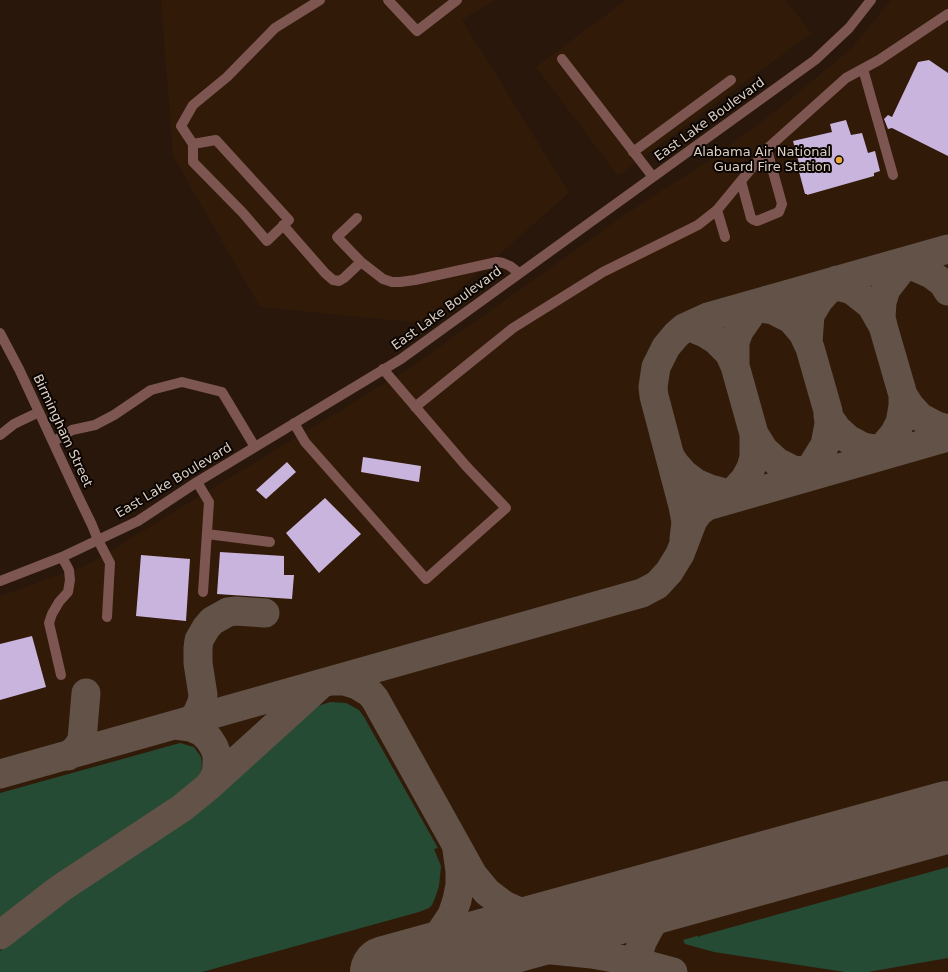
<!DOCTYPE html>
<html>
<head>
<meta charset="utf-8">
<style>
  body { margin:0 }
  canvas { display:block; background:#28170a }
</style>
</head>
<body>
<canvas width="948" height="972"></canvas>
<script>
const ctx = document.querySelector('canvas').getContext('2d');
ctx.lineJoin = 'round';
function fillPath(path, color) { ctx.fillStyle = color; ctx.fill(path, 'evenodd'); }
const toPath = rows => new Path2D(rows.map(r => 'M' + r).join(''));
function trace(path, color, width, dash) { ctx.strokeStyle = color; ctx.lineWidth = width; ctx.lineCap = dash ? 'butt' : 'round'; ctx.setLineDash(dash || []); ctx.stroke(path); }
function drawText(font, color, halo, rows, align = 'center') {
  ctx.font = font + ' "DejaVu Sans",sans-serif'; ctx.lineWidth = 4; ctx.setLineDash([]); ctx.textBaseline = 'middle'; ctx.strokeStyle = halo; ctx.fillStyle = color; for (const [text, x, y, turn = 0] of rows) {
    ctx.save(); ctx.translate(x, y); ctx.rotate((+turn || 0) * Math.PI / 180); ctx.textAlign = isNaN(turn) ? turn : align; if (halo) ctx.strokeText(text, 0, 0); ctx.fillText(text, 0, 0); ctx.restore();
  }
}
fillPath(toPath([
  [161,0,495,0,462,20,569,193,421,323,260,307,173,156],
  [626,0,786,0,811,33,618,176,536,67],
  [891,0,948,0,948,972,0,972,0,596,87,565,410,368,626,214,717,155,776,111,852,48]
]), '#311a08');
fillPath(toPath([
  [330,702,346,703,359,710,364,717,438,848,434,849,441,866,439,886,435,898,432,905,429,908,419,912,202,972,0,972,0,951,79,891,199,811,307,714,318,706],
  [180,743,194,747,201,757,202,767,198,780,175,799,65,871,0,921,0,793],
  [948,867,948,958,868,972,845,972,714,952,685,944,683,940,697,936,700,937,700,936]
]), '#264b34');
trace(toPath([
  [900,263,915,267,931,274,943,283,948,291],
  [822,285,841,287,852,290,871,305,883,326,903,395,903,406,900,423,894,434,880,451,867,458],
  [748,306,773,310,791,319,803,333,810,348,828,411,829,424,825,445,810,469,794,479],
  [883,326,881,317,882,302,886,289,904,266,914,259],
  [684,328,693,328,705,333,716,340,729,353,735,366,754,434,764,450,777,462,793,470,819,473],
  [808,343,810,315,819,300,837,280],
  [735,366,735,342,739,331,753,311,767,300],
  [903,395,910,406,920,417,937,426,948,429],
  [828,416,837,429,848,439,863,447,892,452],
  [670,456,675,464,684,474,696,483,710,489,725,493,741,494],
  [721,500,735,490,745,479,751,468,754,457,754,434],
  [684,539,686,522,683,506,654,396,653,387,656,367,666,347,676,335,684,328,708,317,948,249],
  [331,681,344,681,357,685,370,693,375,699,473,875,487,892,504,905,520,912,544,919,580,919],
  [186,722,192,719,197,714,202,702,203,695,198,663,198,648,199,640,206,628,212,621,228,612,236,611,265,613],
  [175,725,191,727,202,732,209,739,214,747,217,755,217,769,214,778,209,786,318,687],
  [68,756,77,748,82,740,86,693],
  [0,774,642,593,657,585,669,572,680,554,693,520,699,512,707,506,948,437],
  [0,935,61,888,182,808,209,786],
  [448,955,504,949,531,948,552,950,592,954,636,962,673,972],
  [395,969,424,951,436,939,452,915,457,900,460,885,460,871,457,850],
  [636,972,636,962,642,942,650,927,658,916,670,904,681,896,709,883]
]), '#625247', 29);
trace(toPath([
  [386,972,948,817]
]), '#625247', 72);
fillPath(toPath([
  [929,60,948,73,948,156,892,128,888,129,884,119,888,115,892,117,918,62],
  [846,120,851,135,862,133,868,153,875,151,880,171,874,173,874,176,807,195,807,194,805,194,798,168,800,167,793,141,832,132,830,124],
  [363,457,421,466,419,482,361,472],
  [287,462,296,472,266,499,256,490],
  [325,498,361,534,319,573,286,533],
  [220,552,284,556,284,575,294,575,292,599,217,594],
  [141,555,190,559,186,621,136,616],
  [32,636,46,687,0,700,0,644]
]), '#c9b4dd');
trace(toPath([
  [388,0,417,31,457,0],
  [562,59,653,177],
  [863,69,893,175],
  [193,144,216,140,289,220,267,241,243,213,193,162,193,144,181,126,193,105,227,77,275,28,320,0],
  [633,152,731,80],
  [741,181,751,218,754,220,757,221,779,212,782,204,767,150],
  [717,210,725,237],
  [357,218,337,237,361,262],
  [283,225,325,273,333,280,339,281,344,278,361,262,383,279,392,282,400,282,415,280,497,262,503,263,510,266,519,273],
  [0,333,19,369,78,496,92,525,98,540,110,563,107,617],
  [415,407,513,328,603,272,698,225,717,210,769,147,846,78,879,60,948,14],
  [294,423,305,442,426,579,506,508,466,466,383,369],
  [0,435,14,424,39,412],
  [53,442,72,430,95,425,114,415,151,390,182,382,222,392,255,447],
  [197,482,209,502,203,592],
  [207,534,270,542],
  [0,581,62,557,138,521,197,482,401,359,815,60,849,28,871,0],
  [61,675,49,623,52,614,59,602,68,592,70,580,69,570,62,557]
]), '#7d5551', 10);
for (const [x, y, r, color] of [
  [839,160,4,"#eda83b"]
]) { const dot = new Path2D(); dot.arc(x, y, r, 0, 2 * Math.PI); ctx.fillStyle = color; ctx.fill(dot); trace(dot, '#0b0502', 1.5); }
drawText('13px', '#dbcfc6', '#0b0502', [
  ["East Lake Boulevard",710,120,-36],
  ["East Lake Boulevard",447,309,-36],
  ["Birmingham Street",62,431,65],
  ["East Lake Boulevard",174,481,-31]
]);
drawText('13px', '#dbcfc6', '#0b0502', [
  ["Alabama Air National",831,153],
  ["Guard Fire Station",831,168]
], 'right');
</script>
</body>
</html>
